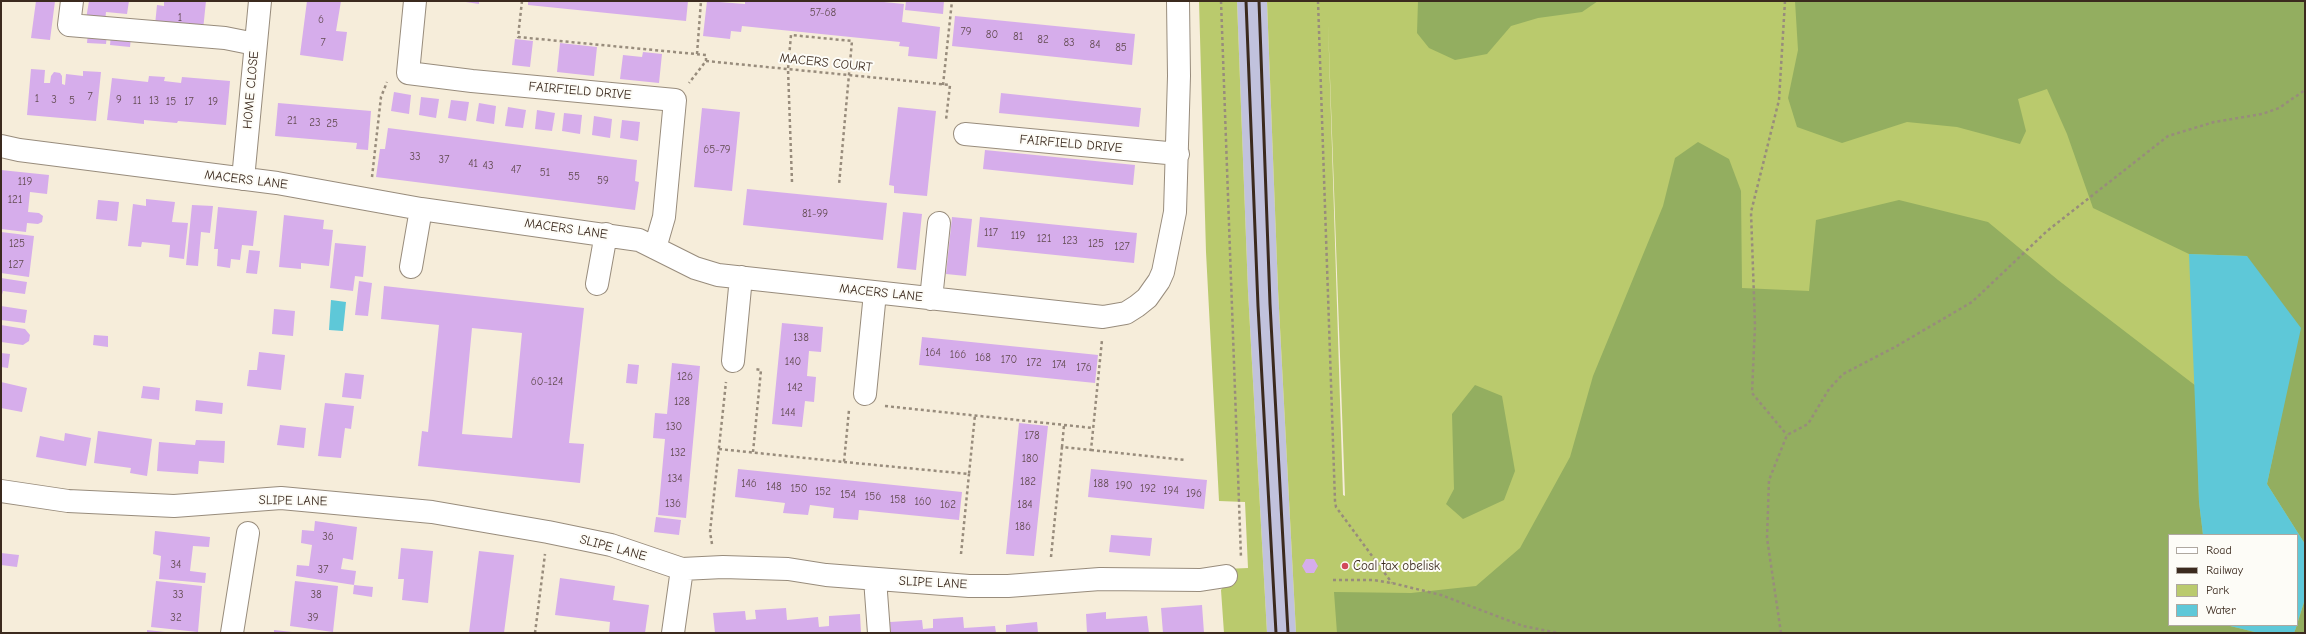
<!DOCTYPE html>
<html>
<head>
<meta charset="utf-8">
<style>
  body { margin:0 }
  #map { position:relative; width:2306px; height:634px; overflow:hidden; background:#f6edda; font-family:"Comic Neue",sans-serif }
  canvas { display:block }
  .frame { position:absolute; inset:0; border:2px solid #3b2a1e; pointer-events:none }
  .legend { position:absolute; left:2168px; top:534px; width:130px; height:92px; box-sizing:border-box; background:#fdfcf7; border:1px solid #afa8a0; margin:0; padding:5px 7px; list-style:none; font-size:12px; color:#3b2a1e }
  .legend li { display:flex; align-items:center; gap:8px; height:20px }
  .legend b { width:20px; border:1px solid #afa8a0 }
</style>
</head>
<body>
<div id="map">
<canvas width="2306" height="634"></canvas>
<div class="frame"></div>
<ul class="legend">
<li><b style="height:5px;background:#fff"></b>Road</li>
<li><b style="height:5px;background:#3b2a1e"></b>Railway</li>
<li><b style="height:11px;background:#baca6d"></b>Park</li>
<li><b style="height:11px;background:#5ec8d8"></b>Water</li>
</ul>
</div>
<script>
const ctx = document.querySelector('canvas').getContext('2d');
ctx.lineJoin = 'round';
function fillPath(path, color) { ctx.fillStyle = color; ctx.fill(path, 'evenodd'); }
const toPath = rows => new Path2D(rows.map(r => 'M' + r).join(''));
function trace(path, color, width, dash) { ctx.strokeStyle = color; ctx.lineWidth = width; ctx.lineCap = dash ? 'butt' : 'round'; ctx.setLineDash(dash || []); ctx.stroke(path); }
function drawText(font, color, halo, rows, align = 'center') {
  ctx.font = font + ' "Comic Neue",sans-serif'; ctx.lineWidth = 4; ctx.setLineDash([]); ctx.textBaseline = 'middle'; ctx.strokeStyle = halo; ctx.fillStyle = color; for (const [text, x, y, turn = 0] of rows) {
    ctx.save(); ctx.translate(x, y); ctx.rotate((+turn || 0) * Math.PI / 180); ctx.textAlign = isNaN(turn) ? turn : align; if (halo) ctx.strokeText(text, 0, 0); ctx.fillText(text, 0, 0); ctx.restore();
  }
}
fillPath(toPath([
  [1237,1,1267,1,1278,289,1296,633,1267,633,1248,291]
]), '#c1c2dd');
fillPath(toPath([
  [1199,1,1237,1,1248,291,1267,633,1224,633,1221,590,1226,583,1225,569,1248,568,1245,502,1219,501,1206,252],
  [1267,1,2305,1,2305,633,1296,633,1278,289],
  [1328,22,1345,496,1343,495],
  [2169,535,2297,535,2297,625,2169,625]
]), '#baca6d');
fillPath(toPath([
  [1418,1,1598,1,1582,12,1538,18,1511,26,1487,54,1455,60,1429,48,1417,33],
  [1795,1,2305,1,2305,544,2267,484,2282,412,2247,256,2189,254,2093,208,2067,134,2047,89,2018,99,2026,131,2020,144,1957,127,1907,122,1842,143,1797,127,1788,98,1798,50],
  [1698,142,1729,159,1741,191,1742,288,1809,291,1816,220,1899,200,1988,222,2058,280,2196,386,2199,502,2203,535,2169,535,2169,625,2226,625,2259,633,1337,633,1334,592,1411,593,1476,586,1520,548,1570,457,1593,376,1663,206,1675,158],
  [1475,385,1502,396,1515,471,1504,500,1463,519,1446,504,1454,489,1452,414],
  [2305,599,2305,633,2294,633,2297,625]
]), '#93ae60');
fillPath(toPath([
  [2189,254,2247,256,2301,328,2267,484,2305,544,2305,599,2297,624,2297,535,2203,535,2199,502],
  [331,300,346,302,343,331,329,330],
  [2226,625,2297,625,2294,633,2259,633]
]), '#5ec8d8');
fillPath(toPath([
  [36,1,55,1,50,40,31,38],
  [89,1,129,1,127,14,106,12,105,22,86,19],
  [164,1,206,1,203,30,155,25,157,5,164,6],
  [307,1,341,1,336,31,347,32,343,61,300,55],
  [459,1,479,1,479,4],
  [528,1,688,1,686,21,528,5],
  [707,1,745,4,745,1,874,1,904,4,902,22,940,27,937,59,908,56,909,47,899,46,900,42,742,26,741,32,731,31,730,39,703,36],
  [906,1,944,1,943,14,905,10],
  [955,16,1135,34,1132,65,952,46],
  [88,32,107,34,106,44,87,43],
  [111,35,131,37,130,47,110,45],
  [515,39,533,41,530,67,512,65],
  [560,43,597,47,594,76,557,72],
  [643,52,662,54,659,83,620,79,623,55,642,57],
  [31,69,45,70,44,83,50,83,51,76,54,72,60,73,62,76,62,84,65,85,66,74,83,76,83,71,101,72,96,121,27,115],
  [149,76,165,77,164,81,181,83,182,77,230,81,226,125,178,121,177,123,144,120,144,124,107,120,112,78,148,82],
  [394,92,411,95,409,114,391,111],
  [1001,93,1141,108,1139,127,999,113],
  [421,97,439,99,436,118,419,115],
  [451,100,469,102,466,121,448,118],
  [278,103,371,111,368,150,356,149,357,143,275,136],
  [479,103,496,106,494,124,476,121],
  [508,107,526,110,523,128,505,126],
  [898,107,936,111,927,196,894,193,894,186,889,185],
  [702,108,740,112,732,191,694,187],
  [537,110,555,113,552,131,535,129],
  [564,113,582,115,580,134,562,131],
  [594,116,612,119,610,138,592,135],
  [622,120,640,122,638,141,620,138],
  [388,128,637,160,635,181,639,182,635,210,376,177,380,149,385,149],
  [985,150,1135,165,1133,185,983,169],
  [1,170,49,175,47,194,30,192,28,212,39,213,43,216,42,222,38,224,27,223,26,232,1,229],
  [747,189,887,203,883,240,743,225],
  [146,199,175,202,172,222,188,223,184,259,169,257,170,245,142,242,141,247,128,246,133,204,146,206],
  [98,200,119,202,117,221,96,219],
  [192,205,213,206,210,233,201,232,198,266,186,265],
  [218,207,257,211,253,246,242,245,240,260,231,259,230,268,217,266,218,249,214,249],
  [903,212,922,214,916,270,897,268],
  [284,215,324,220,323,229,333,230,329,266,301,263,301,269,279,267],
  [952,217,972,219,966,276,946,274],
  [980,217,1137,233,1134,263,977,247],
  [1,232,34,236,29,277,1,273],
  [335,243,366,246,363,277,355,276,353,291,330,288],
  [249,250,260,251,257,274,246,273],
  [1,278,27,282,25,294,3,291,1,298],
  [359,281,372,283,368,316,355,315],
  [384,286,584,308,569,443,584,444,580,483,418,466,422,431,428,432,439,325,381,319],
  [472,328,522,333,512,438,462,434],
  [1,306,27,310,25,323,1,320],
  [274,309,295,311,293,336,272,334],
  [782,323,823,327,821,352,809,351,807,376,816,377,814,402,805,401,802,427,772,424],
  [1,325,25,329,30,335,29,341,23,345,1,342],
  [94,335,108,336,108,347,93,345],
  [922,337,1098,355,1095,383,919,365],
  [259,352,285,355,281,390,247,386,249,370,257,370],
  [1,353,10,354,8,368,1,367],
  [672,363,700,366,686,518,658,515,665,439,653,438,655,413,667,414],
  [628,364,639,365,637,384,626,383],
  [345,373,364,375,361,399,342,397],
  [1,382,27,388,22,412,1,408],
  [143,386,160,388,159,400,141,398],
  [196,400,223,403,222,414,195,411],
  [325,403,354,406,351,429,345,428,341,458,318,456],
  [1019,423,1048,426,1034,556,1006,554],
  [280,425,306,428,304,448,277,445],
  [98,431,152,439,147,476,130,473,131,468,94,463],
  [65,433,91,438,86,466,36,457,40,436,64,441],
  [196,440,225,441,224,463,199,461,198,474,157,471,159,442,195,445],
  [738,469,962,492,959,520,859,510,858,520,833,518,834,508,810,505,808,515,783,513,785,503,735,497],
  [1091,469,1207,480,1204,509,1088,497],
  [656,517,681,520,679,535,654,532],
  [315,521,357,527,353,560,343,558,341,569,356,571,354,585,373,587,372,597,353,594,354,585,296,576,297,565,309,566,312,545,301,543,302,530,314,531],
  [155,531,210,537,209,547,193,546,190,571,206,573,205,583,159,579,161,556,153,554],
  [1111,535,1152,538,1150,556,1109,552],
  [401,548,433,551,428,603,402,600,404,579,398,579],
  [479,551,514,555,504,633,469,633],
  [1,553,19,555,17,567,1,565],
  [1306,559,1314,559,1318,566,1314,573,1306,573,1302,566],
  [560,578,615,586,613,600,649,605,645,633,609,633,610,622,555,615],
  [156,581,202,586,198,632,151,627],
  [295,581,338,586,333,632,290,626],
  [1202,605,1204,633,1163,633,1161,608],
  [786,608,787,620,818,617,819,627,829,626,829,616,860,614,861,633,715,633,713,613,745,611,746,620,756,619,755,610],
  [1106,612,1106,619,1147,616,1149,633,1087,633,1086,614],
  [963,617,964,628,995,626,996,633,891,633,890,622,922,620,923,629,933,628,933,619],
  [1037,622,1038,633,1006,633,1006,625],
  [147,630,165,632,165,633,147,633],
  [274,630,292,632,292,633,274,633]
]), '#d6adeb');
const minor = toPath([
  [72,1,69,25,225,38,255,44],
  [415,1,408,73,472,81,675,100,664,217,655,248],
  [965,134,1178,154],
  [1,146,19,150,277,183,421,209,639,240,695,268,718,275,1103,317,1126,313,1137,306,1147,298,1159,281,1163,272,1175,212,1179,76,1178,1],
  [243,179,260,1],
  [411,267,421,209],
  [597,284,606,234],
  [931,299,939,223],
  [733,361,741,277],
  [865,394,875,293],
  [1,491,68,501,174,506,281,498,432,512,548,532,611,545,682,569,723,567,788,569,826,575,969,586,1008,586,1100,579,1200,580,1226,576],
  [875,579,879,633],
  [232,633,248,533],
  [673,633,682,569]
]);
trace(minor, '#988c7c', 24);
trace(toPath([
  [522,1,518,37,706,55,706,61,689,83],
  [1221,1,1241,558],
  [1318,1,1335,501,1336,507,1392,583],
  [1785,1,1779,100,1751,212,1755,325,1752,393,1787,435],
  [697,54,701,1],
  [706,61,950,85,946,120],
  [943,85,952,1],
  [372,177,381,97,387,82],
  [792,182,788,69,791,35,852,41,839,185],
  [885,406,1093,428],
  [1062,447,1064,425],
  [719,449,844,462,849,410],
  [1091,450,1185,460],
  [753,452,761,370,754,369],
  [844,462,969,474,975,415],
  [712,544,710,532,726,382],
  [961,554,969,474],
  [1051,557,1062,447,1091,450,1102,340],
  [1333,580,1373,580,1392,583,1441,595,1523,626,1558,633],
  [535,633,545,554],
  [1781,633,1767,538,1769,480,1787,435,1808,424,1829,389,1843,374,1895,347,1972,302,2047,231,2168,136,2214,122,2262,114,2279,108,2305,90]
]), '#988c7c', 2.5, [3, 3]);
trace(minor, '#fff', 22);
trace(toPath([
  [1246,1,1258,306,1276,633],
  [1259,1,1270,304,1288,633]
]), '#3b2a1e', 3);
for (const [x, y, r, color] of [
  [1345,566,4,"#d1495b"]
]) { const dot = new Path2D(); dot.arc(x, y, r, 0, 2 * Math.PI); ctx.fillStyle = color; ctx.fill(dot); trace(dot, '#fdfcf7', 1.5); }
drawText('11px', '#624b51', null, [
  ["57-68",823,13],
  ["1",180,18],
  ["6",321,20],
  ["79",966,32],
  ["80",992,35],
  ["81",1018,37],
  ["82",1043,40],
  ["7",323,43],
  ["83",1069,43],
  ["84",1095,45],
  ["85",1121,48],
  ["7",90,97],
  ["1",37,99],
  ["3",54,100],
  ["9",119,100],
  ["5",72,101],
  ["11",137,101],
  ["13",154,101],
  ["15",171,102],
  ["17",189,102],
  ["19",213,102],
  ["21",292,121],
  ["23",315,123],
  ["25",332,124],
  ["65-79",717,150],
  ["33",415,157],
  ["37",444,160],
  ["41",473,164],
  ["43",488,166],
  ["47",516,170],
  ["51",545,173],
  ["55",574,177],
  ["59",603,181],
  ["119",25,182],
  ["121",15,200],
  ["81-99",815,214],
  ["117",991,233],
  ["119",1018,236],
  ["121",1044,239],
  ["123",1070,241],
  ["125",17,244],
  ["125",1096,244],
  ["127",1122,247],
  ["127",16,265],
  ["138",801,338],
  ["164",933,353],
  ["166",958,355],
  ["168",983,358],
  ["170",1009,360],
  ["140",793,362],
  ["172",1034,363],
  ["174",1059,365],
  ["176",1084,368],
  ["126",685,377],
  ["60-124",547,382],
  ["142",795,388],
  ["128",682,402],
  ["144",788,413],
  ["130",674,427],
  ["178",1032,436],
  ["132",678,453],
  ["180",1030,459],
  ["134",675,479],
  ["182",1028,482],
  ["146",749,484],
  ["188",1101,484],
  ["190",1124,486],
  ["148",774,487],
  ["150",799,489],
  ["192",1148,489],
  ["194",1171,491],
  ["152",823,492],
  ["196",1194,494],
  ["154",848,495],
  ["156",873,497],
  ["158",898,500],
  ["160",923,502],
  ["136",673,504],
  ["162",948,505],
  ["184",1025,505],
  ["186",1023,527],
  ["36",328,537],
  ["34",176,565],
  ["37",323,570],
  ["33",178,595],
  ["38",316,595],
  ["32",176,618],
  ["39",313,618]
]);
drawText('13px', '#3b2a1e', '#fdfcf7', [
  ["MACERS COURT",826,63,6],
  ["HOME CLOSE",251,90,-85],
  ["FAIRFIELD DRIVE",580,91,5],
  ["FAIRFIELD DRIVE",1071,144,5],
  ["MACERS LANE",246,180,7],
  ["MACERS LANE",566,229,8],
  ["MACERS LANE",881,293,6],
  ["SLIPE LANE",293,501,1],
  ["SLIPE LANE",613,548,15],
  ["SLIPE LANE",933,583,3]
]);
drawText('13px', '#3b2a1e', '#fdfcf7', [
  ["Coal tax obelisk",1353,566]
], 'left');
</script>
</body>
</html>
